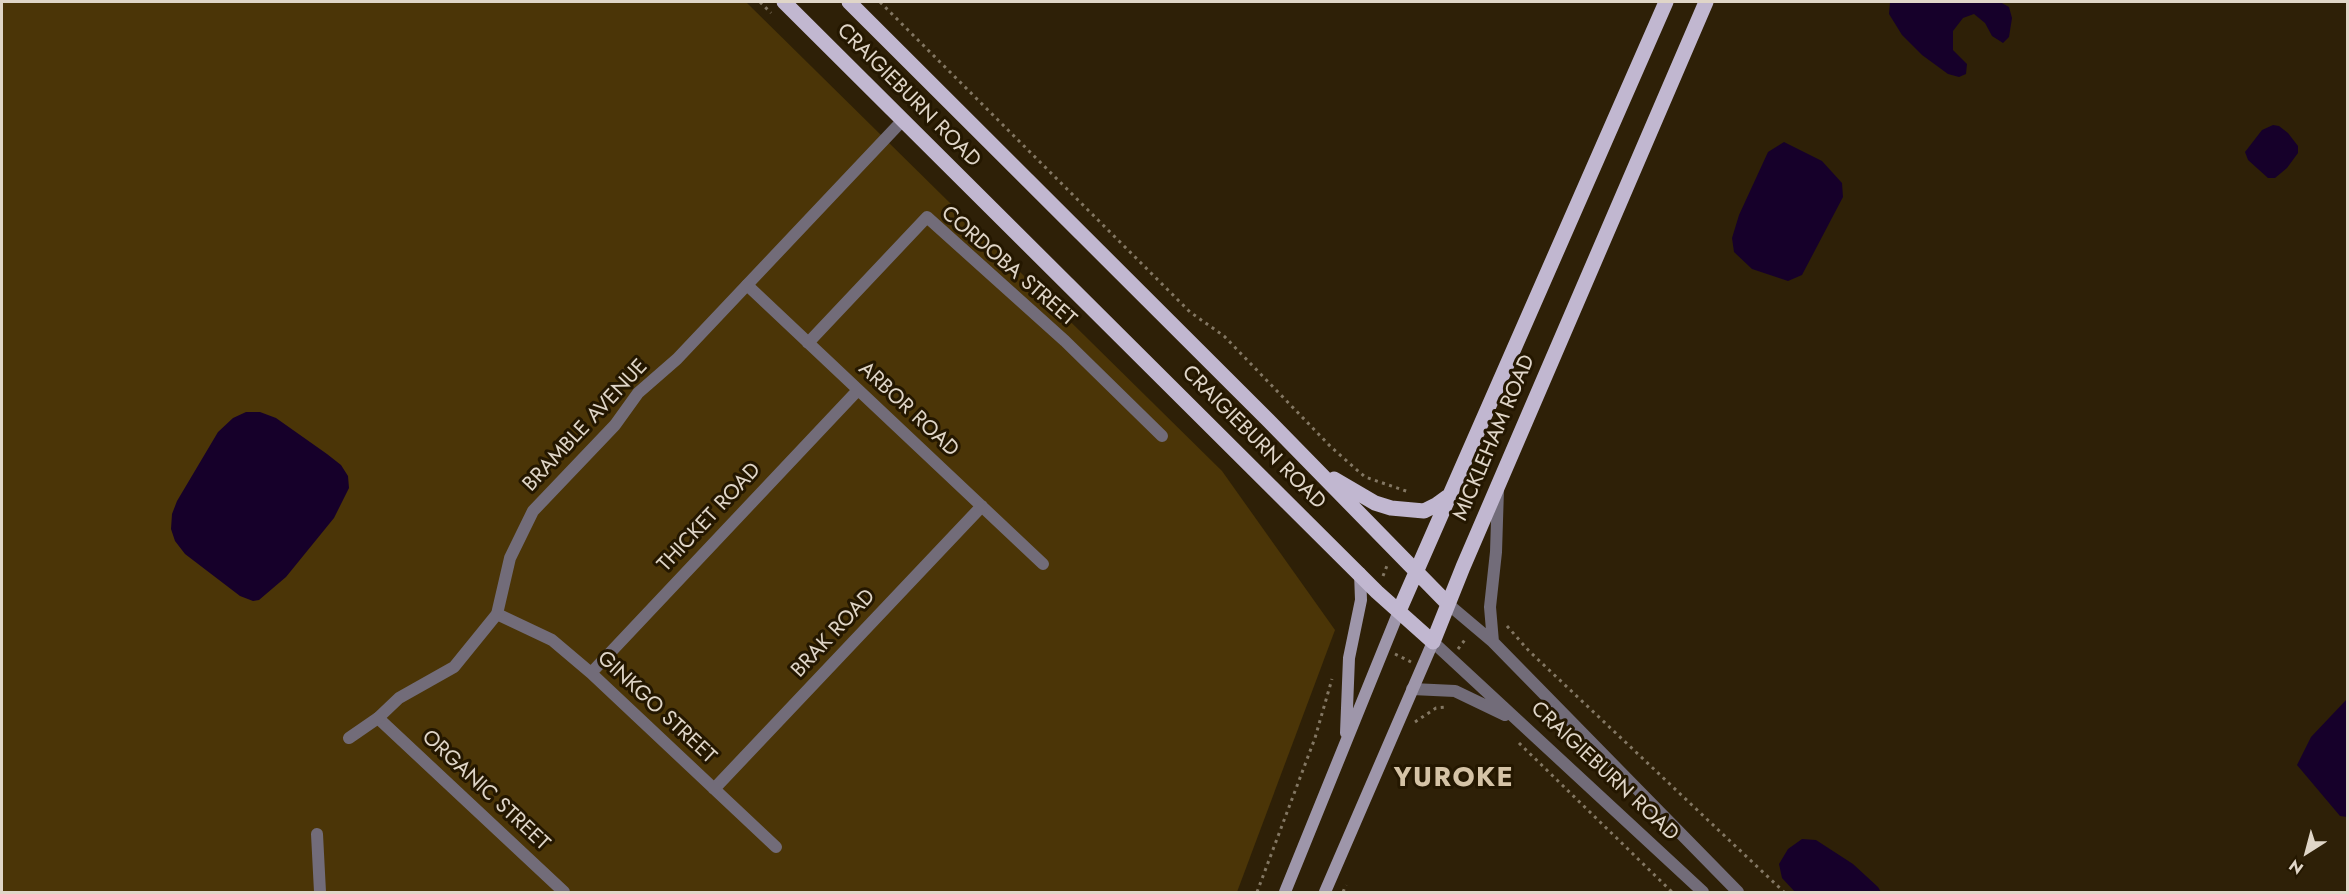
<!DOCTYPE html>
<html>
<head>
<meta charset="utf-8">
<style>
  body { margin:0 }
  #map { position:relative; width:2349px; height:894px; overflow:hidden; background:#2e2007; font-family:Jost,sans-serif }
  canvas { display:block }
  .frame { position:absolute; inset:0; border:3px solid #e0d6c8; pointer-events:none }
  .north { position:absolute; left:2277px; top:822px; width:60px; height:60px; -webkit-text-stroke:4px #241700; paint-order:stroke; rotate:216deg; font-size:16px; font-weight:700; line-height:24px; text-align:center; color:#e0d6c8 }
  .north::after { content:''; display:block; margin:auto; width:21px; height:27px; background:#e0d6c8; clip-path:polygon(50% 0,100% 100%,50% 72%,0 100%) }
</style>
</head>
<body>
<div id="map">
<canvas width="2349" height="894"></canvas>
<div class="frame"></div>
<div class="north">N</div>
</div>
<script>
const ctx = document.querySelector('canvas').getContext('2d');
ctx.lineJoin = 'round';
function fillPath(path, color) { ctx.fillStyle = color; ctx.fill(path, 'evenodd'); }
const toPath = rows => new Path2D(rows.map(r => 'M' + r).join(''));
function trace(path, color, width, dash) { ctx.strokeStyle = color; ctx.lineWidth = width; ctx.lineCap = dash ? 'butt' : 'round'; ctx.setLineDash(dash || []); ctx.stroke(path); }
function drawText(font, color, halo, rows, align = 'center') {
  ctx.font = font + ' Jost,sans-serif'; ctx.lineWidth = 6; ctx.setLineDash([]); ctx.textBaseline = 'middle'; ctx.strokeStyle = halo; ctx.fillStyle = color; for (const [text, x, y, turn = 0] of rows) {
    ctx.save(); ctx.translate(x, y); ctx.rotate((+turn || 0) * Math.PI / 180); ctx.textAlign = isNaN(turn) ? turn : align; if (halo) ctx.strokeText(text, 0, 0); ctx.fillText(text, 0, 0); ctx.restore();
  }
}
fillPath(toPath([
  [2,2,746,2,1222,471,1335,630,1237,892,2,892]
]), '#4b3507');
fillPath(toPath([
  [1890,2,2000,2,2009,7,2012,18,2009,37,2003,43,1992,36,1985,23,1974,14,1963,18,1953,31,1953,50,1967,64,1966,74,1959,77,1948,74,1922,55,1902,35,1889,14],
  [2273,125,2279,126,2288,133,2298,146,2298,153,2287,168,2275,178,2268,178,2248,160,2245,152,2262,130],
  [1784,142,1822,161,1842,183,1843,197,1802,275,1788,281,1752,269,1734,252,1732,238,1739,215,1768,152],
  [246,412,260,412,276,418,327,454,341,465,348,476,349,488,334,518,286,577,259,600,253,601,240,596,185,554,175,541,171,529,172,514,177,501,218,432,233,418],
  [2347,699,2347,817,2340,816,2297,765,2311,737],
  [1802,839,1816,840,1853,864,1878,887,1881,892,1795,892,1782,878,1779,864,1788,849]
]), '#16002a');
trace(toPath([
  [760,2,771,13],
  [880,2,1190,312,1224,336,1331,447,1365,477,1409,492],
  [1383,576,1388,563],
  [1507,626,1529,651,1784,892],
  [1458,649,1467,637],
  [1395,654,1411,662],
  [1415,722,1436,708,1448,707],
  [1519,743,1672,892],
  [1257,892,1315,738,1332,679],
  [1343,892,1346,885]
]), '#837763', 3, [3, 4.5]);
trace(toPath([
  [747,285,1043,564],
  [808,343,927,217,1065,341,1162,436],
  [497,614,552,640,591,673,776,847],
  [591,673,858,390],
  [378,718,564,892],
  [714,789,982,506],
  [317,834,320,892]
]), '#726c79', 12);
trace(toPath([
  [1448,604,1493,642,1738,892],
  [1433,642,1703,892],
  [1493,642,1490,607,1496,552,1498,489],
  [1412,689,1455,691,1505,715],
  [349,738,378,718,399,698,454,667,497,614,510,558,533,511,615,425,638,393,677,359,902,121]
]), '#726c79', 12);
trace(toPath([
  [1346,733,1349,658,1361,600,1360,573],
  [1285,892,1399,611],
  [1325,892,1433,642]
]), '#9e96aa', 12);
trace(toPath([
  [784,2,1377,592,1433,642,1463,567,1706,2],
  [849,2,1268,420,1448,604],
  [1334,479,1375,503,1391,508,1424,511,1436,505,1447,497],
  [1399,611,1666,2]
]), '#c1b7d0', 15);
drawText('21px', '#e0d6c8', '#241700', [
  ["CRAIGIEBURN ROAD",908,96,45],
  ["CORDOBA STREET",1008,267,41],
  ["ARBOR ROAD",908,410,43],
  ["BRAMBLE AVENUE",586,426,-47],
  ["CRAIGIEBURN ROAD",1253,438,45],
  ["MICKLEHAM ROAD",1495,438,-67],
  ["THICKET ROAD",710,518,-47],
  ["BRAK ROAD",834,634,-47],
  ["GINKGO STREET",656,708,43],
  ["CRAIGIEBURN ROAD",1604,772,43],
  ["ORGANIC STREET",485,791,43]
]);
ctx.letterSpacing = '1.5px';
drawText('bold 27px', '#d5c3a6', '#241700', [
  ["YUROKE",1454,779]
]);
ctx.letterSpacing = '0px';
</script>
</body>
</html>
